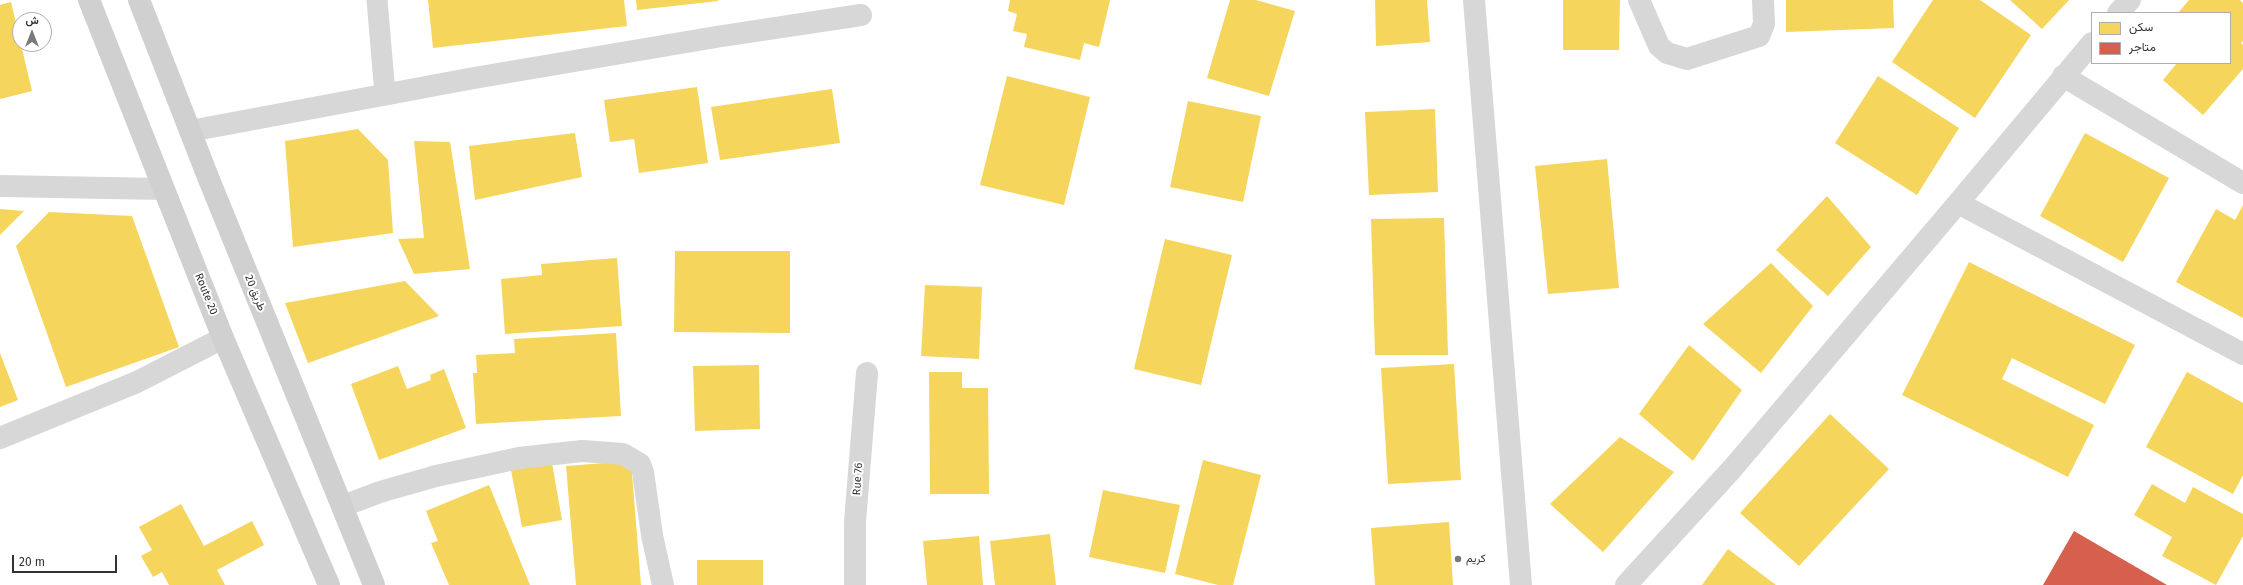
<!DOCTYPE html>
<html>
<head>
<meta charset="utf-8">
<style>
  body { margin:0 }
  #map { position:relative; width:2243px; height:585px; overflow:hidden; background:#fff; font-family:"Fira Sans",Vazirmatn,sans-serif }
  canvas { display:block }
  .legend { position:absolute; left:2091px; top:12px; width:140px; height:52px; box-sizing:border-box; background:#fff; border:1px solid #adadad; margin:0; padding:5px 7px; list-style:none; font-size:12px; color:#333 }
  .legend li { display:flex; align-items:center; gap:8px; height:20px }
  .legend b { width:20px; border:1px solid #adadad }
  .north { position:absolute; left:12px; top:12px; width:40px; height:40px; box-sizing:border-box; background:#fff; border:1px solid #adadad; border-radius:50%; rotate:0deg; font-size:11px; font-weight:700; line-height:16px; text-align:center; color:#333 }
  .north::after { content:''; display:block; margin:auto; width:14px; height:18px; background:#7a7a7a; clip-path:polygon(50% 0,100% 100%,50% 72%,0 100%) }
  .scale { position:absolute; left:12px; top:555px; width:105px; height:18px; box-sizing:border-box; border:2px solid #333; border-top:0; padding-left:5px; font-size:12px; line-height:14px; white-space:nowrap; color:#333; -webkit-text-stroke:3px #fff; paint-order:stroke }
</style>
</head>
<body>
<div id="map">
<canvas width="2243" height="585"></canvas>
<ul class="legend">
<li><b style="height:11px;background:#f6d55c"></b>سكن</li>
<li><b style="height:11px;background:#d6604d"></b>متاجر</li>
</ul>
<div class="north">ش</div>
<div class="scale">20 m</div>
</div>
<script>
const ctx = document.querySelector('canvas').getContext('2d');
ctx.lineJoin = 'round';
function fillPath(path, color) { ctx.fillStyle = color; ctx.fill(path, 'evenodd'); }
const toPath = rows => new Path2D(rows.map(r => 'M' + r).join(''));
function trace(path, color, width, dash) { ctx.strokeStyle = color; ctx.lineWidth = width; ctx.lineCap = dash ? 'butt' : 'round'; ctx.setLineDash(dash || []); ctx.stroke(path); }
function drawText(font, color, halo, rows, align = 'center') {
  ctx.font = font + ' "Fira Sans",Vazirmatn,sans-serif'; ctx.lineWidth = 4; ctx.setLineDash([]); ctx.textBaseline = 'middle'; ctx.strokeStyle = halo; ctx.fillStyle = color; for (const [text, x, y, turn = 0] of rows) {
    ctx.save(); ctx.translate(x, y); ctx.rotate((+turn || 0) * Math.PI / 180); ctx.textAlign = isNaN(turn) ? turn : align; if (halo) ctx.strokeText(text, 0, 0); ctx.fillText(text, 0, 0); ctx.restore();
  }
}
fillPath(toPath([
  [428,0,624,0,627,26,433,48],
  [636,0,718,0,718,1,637,10],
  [1010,0,1110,0,1099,47,1084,43,1080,60,1024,47,1027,34,1013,31,1017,14,1008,11],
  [1230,0,1256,0,1295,11,1269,96,1207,78],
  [1375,0,1427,0,1430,42,1376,46],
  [1563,0,1620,0,1619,50,1563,50],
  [1786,0,1893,0,1894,28,1786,32],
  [1933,0,1980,0,2031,35,1975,118,1892,62],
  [2010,0,2069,0,2042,29],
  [2189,0,2240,0,2243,3,2243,41,2241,43,2243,45,2243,69,2203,115,2163,80,2177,63,2230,63,2230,13,2178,13],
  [11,2,32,91,0,99,0,5],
  [1007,76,1090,97,1064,205,980,185],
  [1878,76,1959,128,1917,195,1835,143],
  [697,87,708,163,639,173,634,139,610,142,604,100],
  [832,89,840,143,720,160,711,107],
  [1188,101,1261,116,1243,202,1170,187],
  [1435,109,1438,192,1369,195,1365,112],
  [358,129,388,160,393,233,293,247,285,141],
  [575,133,582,177,475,200,469,146],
  [2085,133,2169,178,2123,262,2040,216],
  [414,141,450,142,470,269,414,274,398,239,424,238],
  [1607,159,1619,288,1548,294,1535,166],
  [1827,196,1871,247,1828,296,1776,250],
  [2243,205,2243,318,2176,282,2216,209,2235,220],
  [0,209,24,211,0,235],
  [49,212,132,216,179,347,66,387,16,246],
  [1444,218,1448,355,1375,355,1371,219],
  [1165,239,1232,255,1201,385,1134,369],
  [675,251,790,251,790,333,674,332],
  [617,258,622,326,505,334,501,279,542,275,541,264],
  [1969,262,2135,345,2105,404,2012,358,2002,379,2094,425,2068,477,1902,395],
  [1771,263,1813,306,1761,373,1703,324],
  [405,281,439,316,308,363,285,303],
  [925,285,982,287,979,359,921,356],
  [616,333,621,416,476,424,473,373,477,373,476,355,515,353,514,339],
  [1689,345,1742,390,1693,461,1639,414],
  [0,353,18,400,0,407],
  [1454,364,1461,480,1388,484,1381,368],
  [759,365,760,429,695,431,693,366],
  [398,366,407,389,431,380,430,375,444,369,466,428,379,460,351,384],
  [929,372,962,372,962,388,988,388,989,494,930,494],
  [2187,372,2243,403,2243,475,2233,494,2146,447],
  [1830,414,1889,469,1799,566,1740,513],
  [1620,437,1674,472,1603,552,1550,504],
  [1203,460,1261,475,1233,585,1218,585,1175,574],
  [631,461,641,585,576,585,566,466],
  [552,463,562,520,522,527,511,470],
  [2152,484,2185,503,2193,487,2243,514,2243,536,2216,585,2162,556,2172,537,2134,515],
  [489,485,530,585,449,585,431,543,438,541,426,511],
  [1103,490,1180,505,1165,573,1089,557],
  [181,504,204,546,252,521,264,545,217,570,225,585,169,585,162,572,153,577,141,556,152,550,139,527],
  [1449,522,1453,585,1375,585,1371,528],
  [1050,534,1056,585,995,585,990,541],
  [979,536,983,585,927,585,923,541],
  [1728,549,1776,585,1702,585],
  [697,560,763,560,763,585,697,585]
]), '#f6d55c');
fillPath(toPath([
  [2074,531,2167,585,2043,585]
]), '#d6604d');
trace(toPath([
  [377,0,385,94]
]), '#d7d7d7', 21);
trace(toPath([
  [1474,0,1521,585],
  [1639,0,1659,46,1667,53,1687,59,1759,36,1764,24,1763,0],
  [2118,13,2130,0],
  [2063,76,2243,183],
  [190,131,474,78,716,37,861,15],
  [0,186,163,189],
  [1958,203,2243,354],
  [0,438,137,382,223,338],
  [343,506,380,492,436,476,519,458,582,451,623,454,640,464,643,472,652,535,663,585],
  [855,585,855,522,867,373],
  [1626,585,1732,469,1958,203,2092,43]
]), '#d7d7d7', 22);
trace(toPath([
  [89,0,223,338,329,585],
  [139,0,208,177,374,585]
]), '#d0d0d0', 22);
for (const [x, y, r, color] of [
  [1458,559,4,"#7a7a7a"]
]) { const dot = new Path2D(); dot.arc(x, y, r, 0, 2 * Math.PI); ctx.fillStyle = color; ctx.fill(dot); trace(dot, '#fff', 1.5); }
drawText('11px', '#333', '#fff', [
  ["طريق 20",255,293,68],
  ["Route 20",206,294,68],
  ["Rue 76",858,479,-86]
]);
drawText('11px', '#333', '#fff', [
  ["كريم",1466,559]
], 'left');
</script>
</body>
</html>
